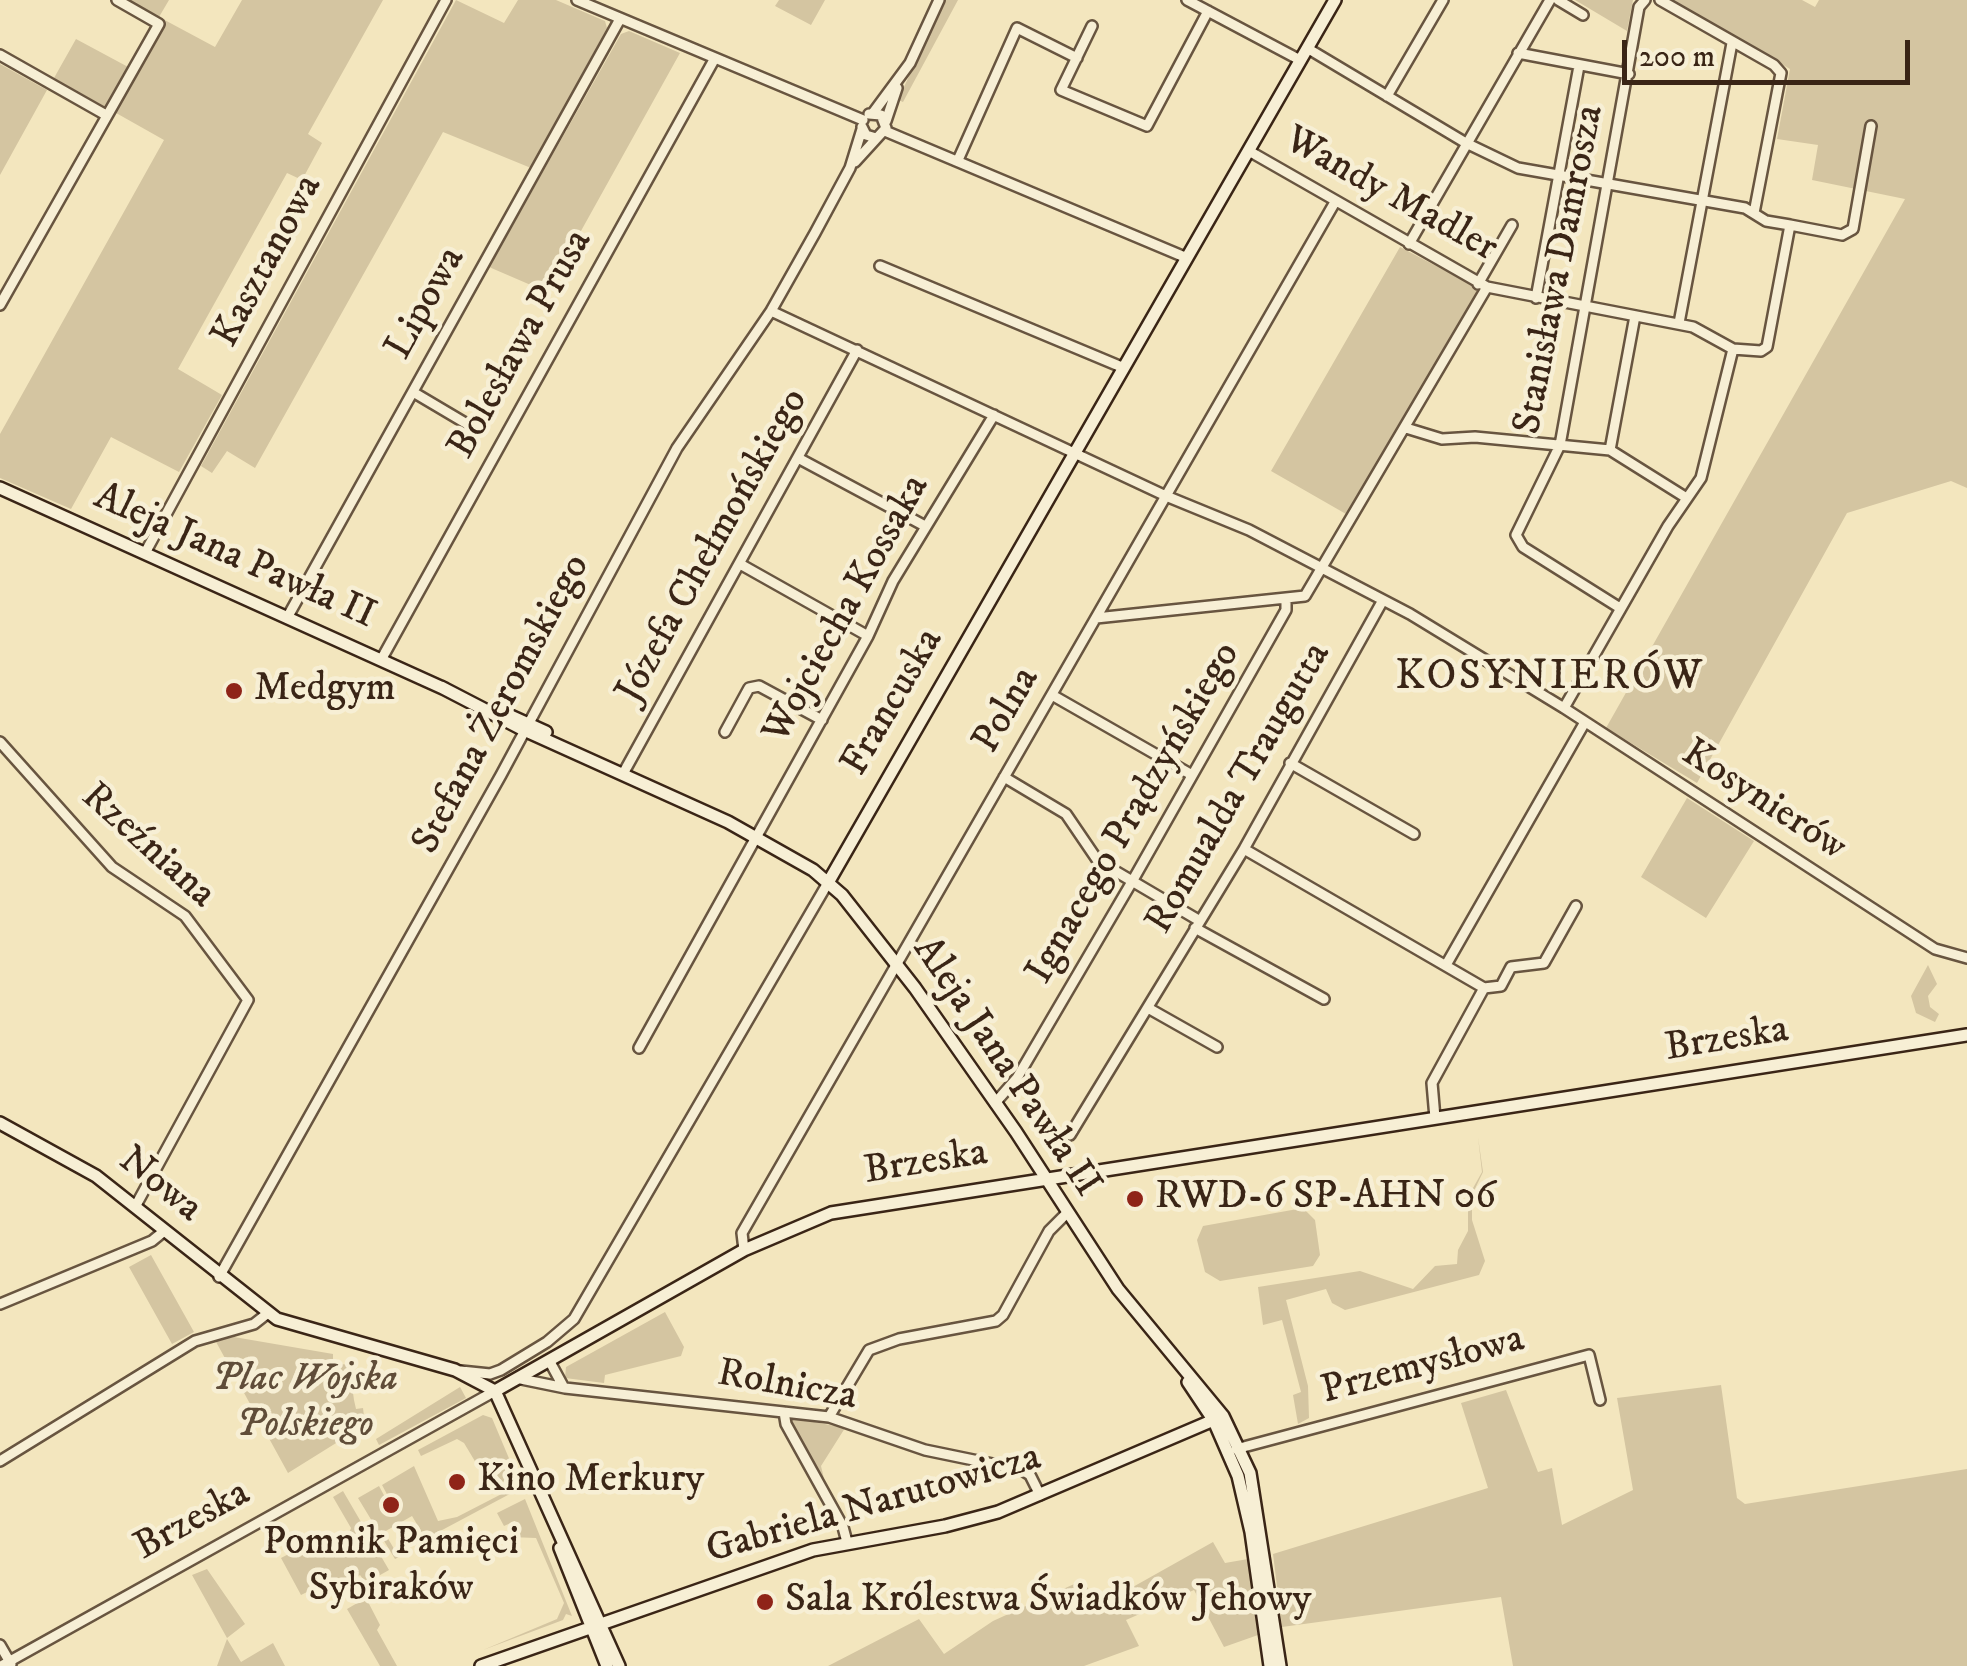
<!DOCTYPE html>
<html>
<head>
<meta charset="utf-8">
<style>
  body { margin:0 }
  #map { position:relative; width:1967px; height:1666px; overflow:hidden; background:#f3e6be; font-family:"IM FELL DW Pica",serif }
  canvas { display:block }
  .scale { position:absolute; left:1622px; top:40px; width:288px; height:45px; box-sizing:border-box; border:5px solid #3a2516; border-top:0; padding-left:12px; font-size:30px; line-height:35px; white-space:nowrap; color:#3a2516; -webkit-text-stroke:8px #f7efd5; paint-order:stroke }
</style>
</head>
<body>
<div id="map">
<canvas width="1967" height="1666"></canvas>
<div class="scale">200 m</div>
</div>
<script>
const ctx = document.querySelector('canvas').getContext('2d');
ctx.lineJoin = 'round';
function fillPath(path, color) { ctx.fillStyle = color; ctx.fill(path, 'evenodd'); }
const toPath = rows => new Path2D(rows.map(r => 'M' + r).join(''));
function trace(path, color, width, dash) { ctx.strokeStyle = color; ctx.lineWidth = width; ctx.lineCap = dash ? 'butt' : 'round'; ctx.setLineDash(dash || []); ctx.stroke(path); }
function drawText(font, color, halo, rows, align = 'center') {
  ctx.font = font + ' "IM FELL DW Pica",serif'; ctx.lineWidth = 9; ctx.setLineDash([]); ctx.textBaseline = 'middle'; ctx.strokeStyle = halo; ctx.fillStyle = color; for (const [text, x, y, turn = 0] of rows) {
    ctx.save(); ctx.translate(x, y); ctx.rotate((+turn || 0) * Math.PI / 180); ctx.textAlign = isNaN(turn) ? turn : align; if (halo) ctx.strokeText(text, 0, 0); ctx.fillText(text, 0, 0); ctx.restore();
  }
}
fillPath(toPath([
  [128,0,169,0,159,17,215,47,242,0,383,0,308,134,322,143,302,180,287,173,178,369,222,395,179,472,111,437,71,509,0,478,0,434,164,140,54,78,76,39,130,68,158,17],
  [456,0,504,23,518,0,556,0,605,21,607,28,531,168,443,132,255,468,227,451,212,473,201,466],
  [779,0,825,0,811,25,775,6],
  [944,0,958,0,903,102,898,100],
  [1575,0,1633,0,1627,31],
  [1673,0,1802,0,1815,7,1819,0,1967,0,1967,488,1951,481,1847,513,1697,783,1606,728,1905,199,1812,180,1818,145,1777,139,1790,69],
  [629,31,680,53,547,292,489,267,621,34],
  [0,64,47,90,0,175],
  [1400,247,1476,287,1477,299,1346,514,1271,471],
  [1687,798,1754,841,1706,918,1641,877],
  [1928,965,1937,984,1928,996,1930,1007,1939,1014,1935,1022,1916,1013,1911,996],
  [1478,1137,1483,1172,1472,1195,1472,1220,1485,1261,1479,1275,1345,1310,1332,1303,1326,1289,1286,1300,1308,1386,1309,1418,1298,1424,1293,1395,1301,1392,1282,1320,1263,1325,1258,1287,1360,1271,1413,1289,1435,1266,1457,1264,1458,1250,1468,1231,1468,1197,1482,1172],
  [1303,1208,1315,1220,1320,1255,1313,1266,1220,1281,1205,1272,1197,1240,1203,1226],
  [151,1255,194,1332,172,1344,129,1267],
  [665,1312,684,1347,681,1356,605,1375,604,1383,565,1378,566,1367],
  [234,1337,333,1354,333,1363,349,1365,354,1400,356,1409,363,1408,365,1425,288,1473,215,1340],
  [1721,1385,1737,1498,1745,1504,1967,1469,1967,1666,1513,1666,1501,1597,1282,1627,1273,1554,1488,1488,1461,1403,1506,1390,1538,1472,1552,1468,1562,1525,1633,1490,1617,1398],
  [460,1387,466,1398,379,1445,376,1439],
  [483,1415,492,1418,516,1475,491,1488,464,1443,457,1439,421,1456,418,1450],
  [789,1417,845,1428,821,1466,825,1483],
  [414,1466,438,1521,457,1517,519,1485,521,1488,414,1545,410,1538,421,1531,412,1516,384,1532,399,1557,395,1559,358,1498,379,1486,386,1499,384,1511,397,1513,399,1501,389,1498,382,1485],
  [343,1491,389,1570,366,1583,360,1575,334,1595,319,1586,301,1595,281,1558,304,1546,311,1557,349,1534,351,1528,333,1497],
  [525,1499,572,1616,566,1614,563,1620,483,1650,557,1619,564,1603,536,1538,510,1537,519,1530,515,1521,504,1526,497,1513],
  [1213,1542,1225,1563,1248,1559,1258,1635,1224,1647,1194,1590,1126,1620,1139,1646,1084,1666,828,1666,919,1619,944,1654,993,1621,1083,1580,1099,1606],
  [207,1569,245,1624,227,1638,192,1575],
  [366,1598,380,1625,377,1630,397,1666,380,1666,347,1609],
  [227,1639,241,1662,273,1643,285,1666,217,1666]
]), '#d4c5a1');
const street = toPath([
  [577,0,863,120],
  [1187,0,1300,60],
  [1558,0,1583,15],
  [1660,0,1774,65,1781,73,1754,213],
  [1092,26,1061,90,1147,126,1208,11],
  [1307,48,1466,143,1518,168,1745,208,1766,221,1790,225],
  [1518,53,1629,74],
  [0,55,106,115],
  [1387,96,1443,0],
  [873,113,910,63,939,0],
  [886,121,897,88],
  [862,127,866,135,876,138],
  [885,131,1187,258],
  [1249,151,1487,287,1693,327,1733,349],
  [958,160,1017,28,1077,58],
  [855,162,886,128,881,115,869,114],
  [1409,244,1550,0],
  [880,266,1124,368],
  [1478,284,1512,225],
  [1536,298,1579,66],
  [0,305,159,24,117,0],
  [771,311,1166,496,1249,530,1410,614,1564,708,1935,949,1967,958],
  [1679,323,1732,43],
  [413,392,467,424],
  [1406,428,1442,439,1475,437,1610,450,1685,497],
  [1610,450,1635,316],
  [798,458,925,526],
  [145,553,446,0],
  [740,564,868,636],
  [1620,608,1523,547,1516,535,1560,445,1639,7,1645,0],
  [287,618,620,19],
  [1096,618,1305,596,1487,287],
  [381,660,715,58],
  [1052,695,1192,775],
  [1564,708,1668,526,1701,478,1733,349,1761,351,1767,347,1790,225,1842,235,1853,229,1871,126],
  [725,732,749,688,759,686,822,720],
  [0,742,112,867,185,916,248,1000,135,1207],
  [1290,763,1414,834],
  [624,772,857,350],
  [1004,777,1066,814,1098,861,1200,921],
  [1244,849,1484,988],
  [1195,928,1324,999],
  [1446,965,1585,722],
  [1484,988,1501,986,1511,967,1544,963,1576,906],
  [1148,1008,1217,1047],
  [639,1048,868,636,893,581,994,415],
  [995,1103,1017,1078,1133,880,1286,610,1286,601],
  [1435,1118,1432,1083,1484,988],
  [1070,1135,1244,849,1383,600],
  [744,1250,742,1233,1335,202],
  [219,1277,501,775,677,448,771,311,815,233,850,168,862,129],
  [0,1304,152,1241,163,1232],
  [550,1362,563,1386],
  [461,1371,490,1374,501,1370,547,1342,574,1319,829,881],
  [521,1379,565,1388,829,1417,925,1450,1022,1470,1030,1475,1040,1495],
  [784,1412,786,1424,843,1527,847,1542],
  [829,1417,869,1350,899,1339,996,1321,1003,1315,1049,1231,1066,1214],
  [1236,1449,1589,1355,1600,1400],
  [0,1461,195,1341,254,1324,268,1313],
  [0,1645,11,1664],
  [1,1666,495,1391]
]);
const secondary = toPath([
  [0,488,445,689],
  [441,687,524,730,728,822,813,870,842,895,915,988,1016,1132,1118,1289,1223,1416,1250,1473,1280,1666],
  [504,713,546,732],
  [829,881,1335,0],
  [0,1123,96,1176,277,1319,455,1370,495,1391],
  [1188,1382,1214,1421,1238,1476,1251,1532,1270,1666],
  [495,1391,744,1250,831,1213,1967,1035],
  [495,1391,619,1666],
  [560,1548,607,1666],
  [481,1666,813,1550,945,1526,998,1512,1223,1416]
]);
trace(street, '#685540', 14);
trace(secondary, '#3a2516', 16);
trace(street, '#f7efd5', 9);
trace(secondary, '#f7efd5', 11);
for (const [x, y, r, color] of [
  [234,691,10,"#8f2418"],
  [1135,1199,10,"#8f2418"],
  [457,1482,10,"#8f2418"],
  [391,1505,10,"#8f2418"],
  [765,1602,10,"#8f2418"]
]) { const dot = new Path2D(); dot.arc(x, y, r, 0, 2 * Math.PI); ctx.fillStyle = color; ctx.fill(dot); trace(dot, '#f7efd5', 4); }
drawText('40px', '#3a2516', '#f7efd5', [
  ["Wandy Madler",1390,196,29],
  ["Kasztanowa",269,262,-62],
  ["Stanisława Damrosza",1561,270,-79],
  ["Lipowa",427,304,-61],
  ["Bolesława Prusa",522,345,-61],
  ["Józefa Chełmońskiego",714,547,-61],
  ["Aleja Jana Pawła II",234,558,24],
  ["Wojciecha Kossaka",848,610,-61],
  ["Francuska",894,703,-60],
  ["Stefana Żeromskiego",503,705,-62],
  ["Polna",1008,711,-60],
  ["Romualda Traugutta",1240,789,-60],
  ["Kosynierów",1763,802,33],
  ["Ignacego Prądzyńskiego",1135,814,-60],
  ["Rzeźniana",147,847,42],
  ["Brzeska",1727,1041,-9],
  ["Aleja Jana Pawła II",1005,1068,56],
  ["Brzeska",926,1164,-9],
  ["Nowa",159,1186,39],
  ["Przemysłowa",1423,1367,-15],
  ["Rolnicza",787,1387,10],
  ["Gabriela Narutowicza",874,1506,-16],
  ["Brzeska",193,1522,-29]
]);
drawText('40px', '#3a2516', '#f7efd5', [
  ["Medgym",254,691],
  ["RWD-6 SP-AHN 06",1155,1199],
  ["Kino Merkury",477,1482],
  ["Pomnik Pamięci",391,1545,"center"],
  ["Sybiraków",391,1591,"center"],
  ["Sala Królestwa Świadków Jehowy",785,1602]
], 'left');
drawText('italic 40px', '#604d39', '#f7efd5', [
  ["Plac Wojska",305,1381],
  ["Polskiego",305,1427]
]);
ctx.letterSpacing = '2.5px';
drawText('42px', '#3a2516', '#f7efd5', [
  ["KOSYNIERÓW",1550,679]
]);
ctx.letterSpacing = '0px';
</script>
</body>
</html>
